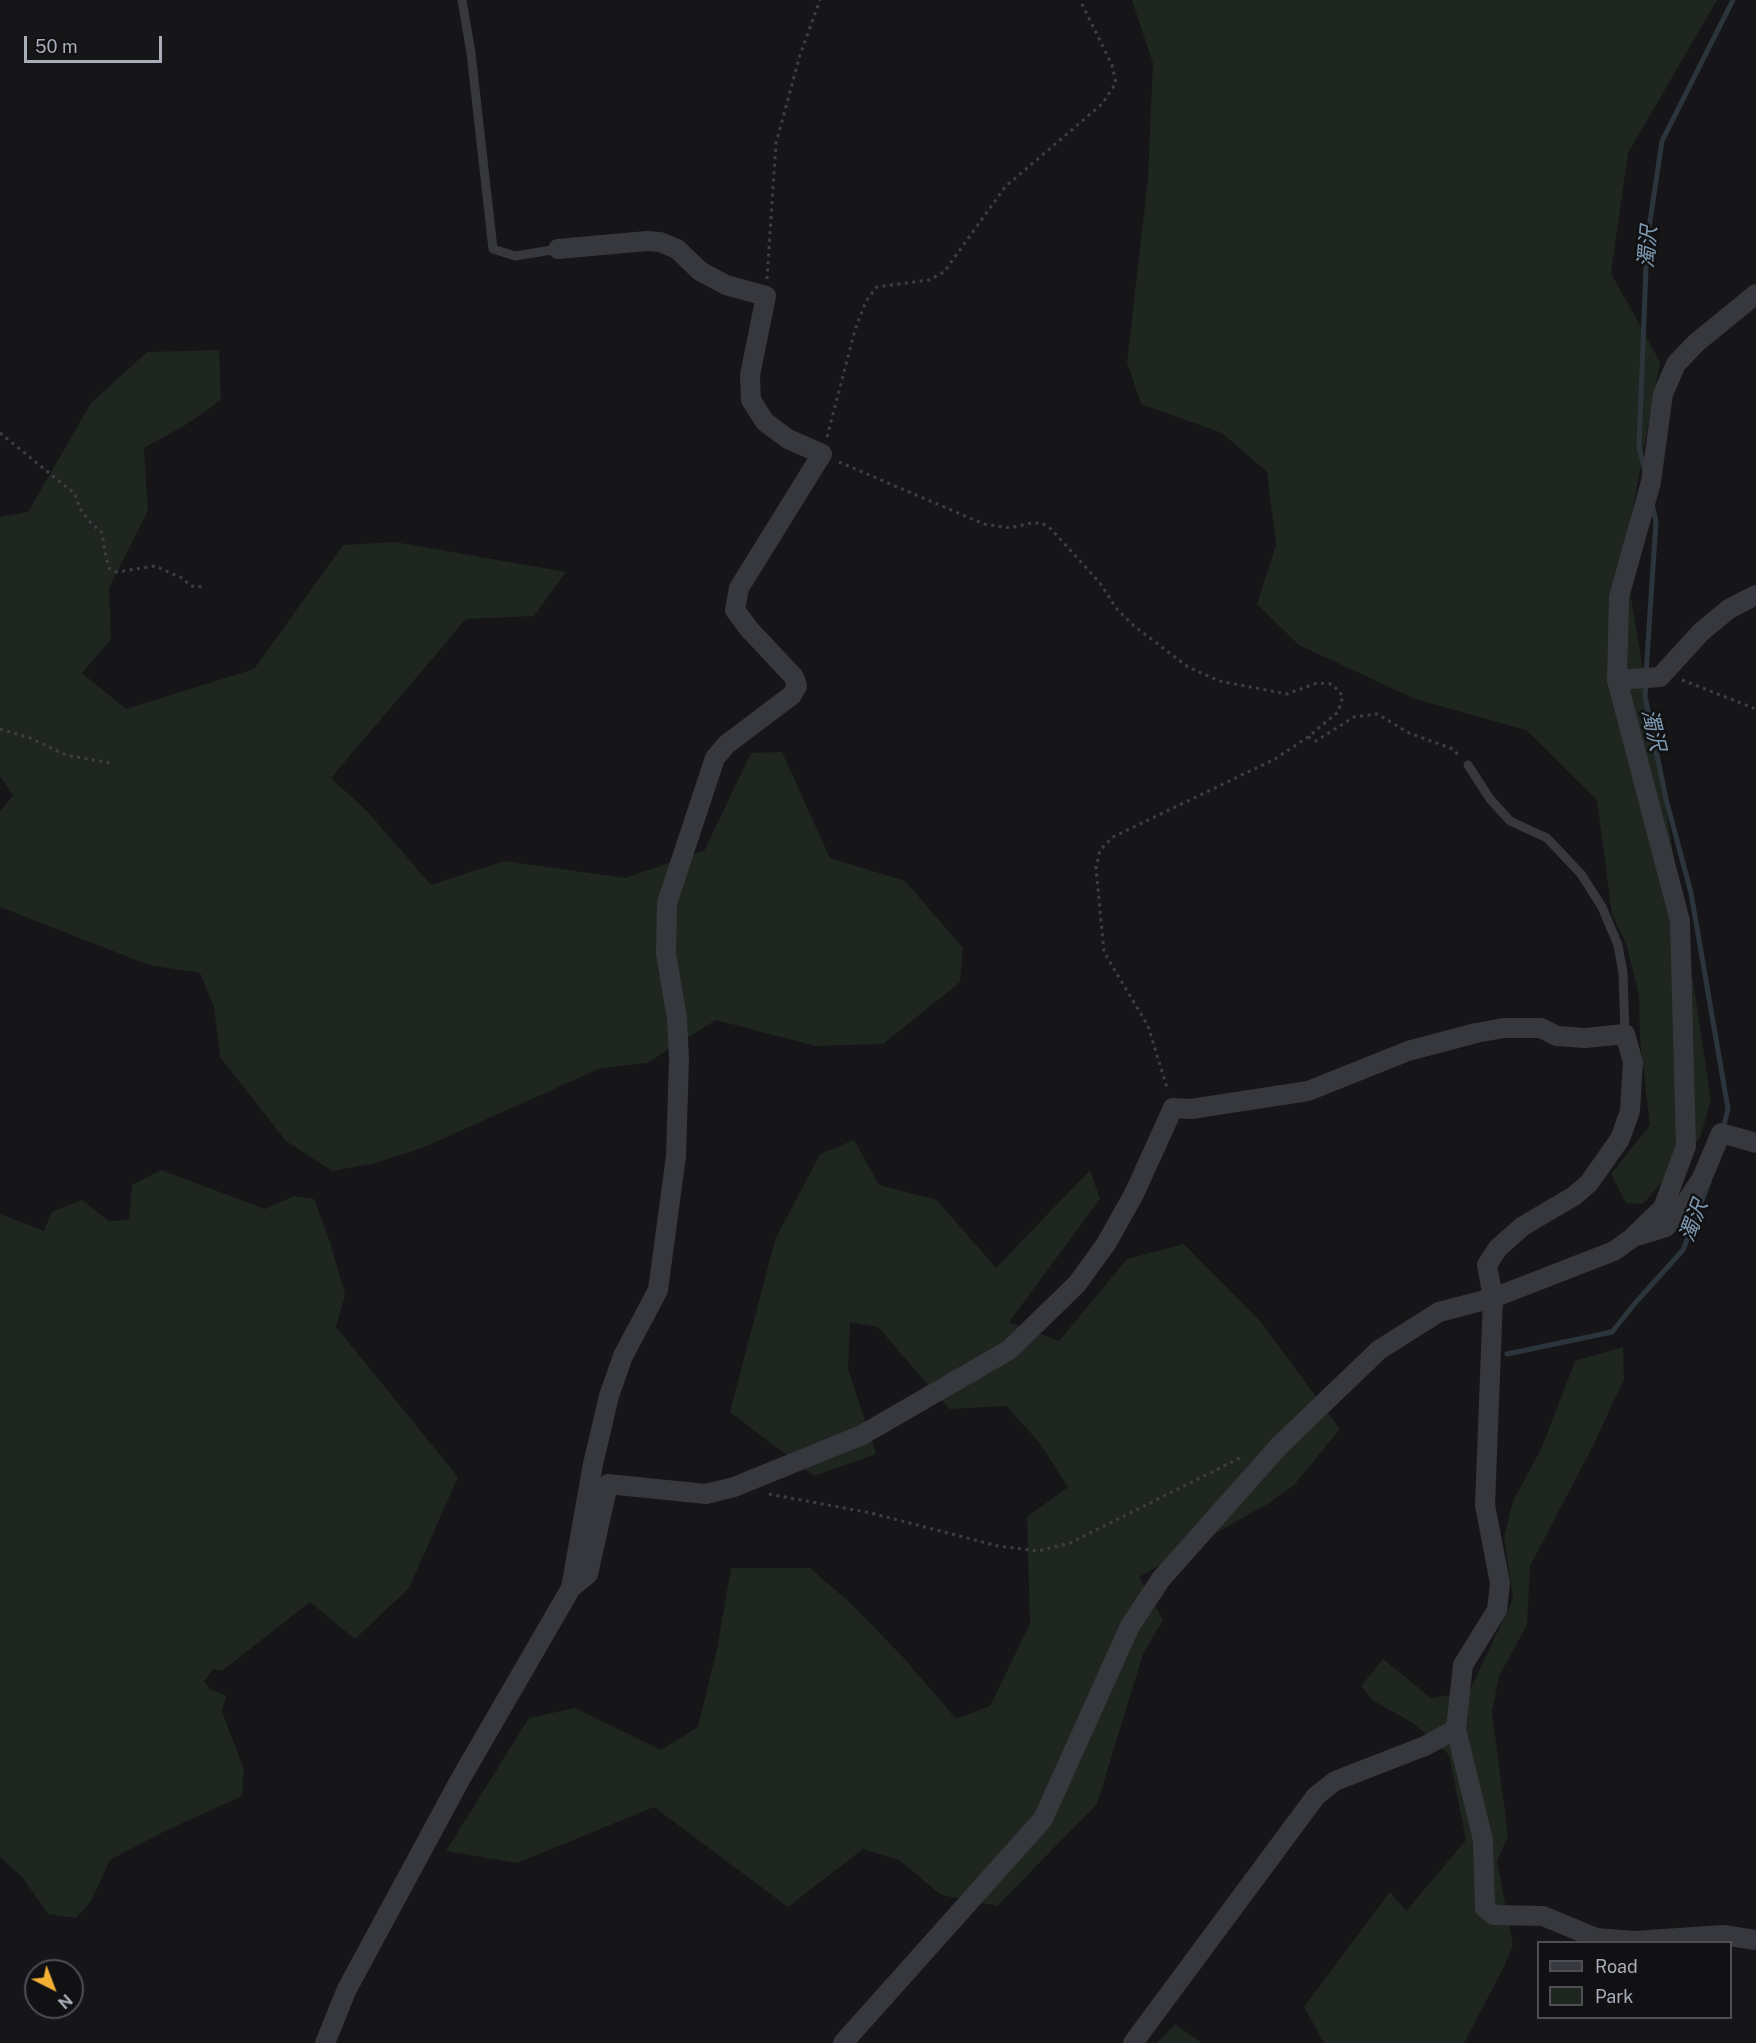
<!DOCTYPE html>
<html>
<head>
<meta charset="utf-8">
<style>
  body { margin:0 }
  #map { position:relative; width:1756px; height:2043px; overflow:hidden; background:#161618; font-family:"Public Sans",sans-serif }
  canvas { display:block }
  .legend { position:absolute; left:1537px; top:1941px; width:195px; height:78px; box-sizing:border-box; background:#111113; border:2px solid #4d4f55; margin:0; padding:8px 10px; list-style:none; font-size:18px; color:#a8adb8 }
  .legend li { display:flex; align-items:center; gap:12px; height:30px }
  .legend b { width:30px; border:2px solid #4d4f55 }
  .north { position:absolute; left:24px; top:1959px; width:60px; height:60px; box-sizing:border-box; background:#111113; border:2px solid #4d4f55; border-radius:50%; rotate:138deg; font-size:16px; font-weight:700; line-height:24px; text-align:center; color:#a8adb8 }
  .north::after { content:''; display:block; margin:auto; width:21px; height:27px; background:#f2b134; clip-path:polygon(50% 0,100% 100%,50% 72%,0 100%) }
  .scale { position:absolute; left:24px; top:36px; width:138px; height:27px; box-sizing:border-box; border:3px solid #a8adb8; border-top:0; padding-left:8px; font-size:18px; line-height:21px; white-space:nowrap; color:#a8adb8; -webkit-text-stroke:4px #111113; paint-order:stroke }
</style>
</head>
<body>
<div id="map">
<canvas width="1756" height="2043"></canvas>
<ul class="legend">
<li><b style="height:8px;background:#37383d"></b>Road</li>
<li><b style="height:16px;background:#1e261f"></b>Park</li>
</ul>
<div class="north">N</div>
<div class="scale">50 m</div>
</div>
<script>
const ctx = document.querySelector('canvas').getContext('2d');
ctx.lineJoin = 'round';
function fillPath(path, color) { ctx.fillStyle = color; ctx.fill(path, 'evenodd'); }
const toPath = rows => new Path2D(rows.map(r => 'M' + r).join(''));
function trace(path, color, width, dash) { ctx.strokeStyle = color; ctx.lineWidth = width; ctx.lineCap = dash ? 'butt' : 'round'; ctx.setLineDash(dash || []); ctx.stroke(path); }
function drawText(font, color, halo, rows, align = 'center') {
  ctx.font = font + ' "Public Sans","Noto Sans JP",sans-serif'; ctx.lineWidth = 5; ctx.setLineDash([]); ctx.textBaseline = 'middle'; ctx.strokeStyle = halo; ctx.fillStyle = color; for (const [text, x, y, turn = 0] of rows) {
    ctx.save(); ctx.translate(x, y); ctx.rotate((+turn || 0) * Math.PI / 180); ctx.textAlign = isNaN(turn) ? turn : align; if (halo) ctx.strokeText(text, 0, 0); ctx.fillText(text, 0, 0); ctx.restore();
  }
}
fillPath(toPath([
  [1132,0,1717,0,1628,153,1611,273,1660,362,1624,555,1681,901,1711,1100,1700,1138,1643,1204,1626,1203,1611,1174,1650,1125,1640,1038,1639,996,1626,943,1612,915,1597,800,1526,730,1415,699,1299,645,1257,604,1276,545,1267,472,1222,433,1141,404,1127,362,1148,179,1153,63],
  [219,350,221,400,187,424,144,448,148,511,109,588,111,639,82,673,126,709,254,669,343,545,395,542,566,572,534,616,466,619,331,778,367,811,431,885,504,861,625,878,704,851,751,753,782,752,830,858,905,881,963,948,960,982,883,1044,815,1046,716,1020,647,1063,601,1068,422,1148,376,1163,332,1171,286,1141,220,1057,214,1007,200,973,149,965,0,907,0,812,13,795,0,776,0,517,28,512,91,403,147,352],
  [854,1140,879,1185,937,1200,996,1268,1090,1170,1100,1199,1009,1322,1059,1341,1127,1259,1184,1244,1260,1321,1340,1429,1294,1485,1269,1503,1139,1577,1163,1620,1143,1654,1097,1804,997,1906,941,1895,899,1860,863,1849,788,1907,654,1807,517,1863,446,1851,529,1718,575,1708,661,1750,698,1727,717,1649,731,1568,810,1568,848,1601,902,1656,956,1719,990,1706,1030,1624,1027,1517,1068,1487,1039,1442,1006,1406,949,1409,878,1327,850,1322,848,1369,876,1454,814,1476,730,1412,775,1240,820,1154],
  [161,1170,265,1209,294,1196,314,1199,330,1242,345,1295,336,1327,458,1477,409,1588,355,1639,310,1602,222,1671,214,1669,204,1681,210,1689,226,1696,222,1712,244,1769,242,1796,159,1834,110,1860,91,1901,76,1918,48,1914,23,1878,0,1857,0,1214,44,1231,52,1212,82,1200,109,1221,129,1220,132,1185],
  [1623,1347,1624,1379,1593,1446,1530,1566,1527,1625,1499,1676,1492,1712,1508,1836,1497,1861,1513,1945,1504,1967,1464,2043,1324,2043,1304,2007,1390,1892,1406,1911,1466,1840,1449,1755,1413,1723,1372,1700,1361,1686,1383,1659,1431,1698,1469,1692,1513,1599,1504,1537,1513,1501,1542,1447,1575,1361],
  [1175,2024,1202,2043,1157,2043]
]), '#1e261f');
trace(toPath([
  [1645,471,1639,447,1647,241,1662,141,1733,0],
  [1646,674,1656,521,1652,504],
  [1646,683,1645,696,1666,799,1691,893,1728,1109,1723,1129],
  [1507,1354,1612,1332,1636,1302,1683,1250,1709,1182]
]), '#2c353c', 5);
trace(toPath([
  [767,279,776,143,800,55,820,0],
  [0,433,75,494,80,509,91,523,102,533,106,557,109,568,117,572,155,566,182,578,191,586,204,587],
  [827,437,855,330,866,301,877,287,929,280,944,272,1005,187,1102,104,1116,83,1112,65,1080,0],
  [839,462,984,524,1010,528,1031,523,1042,523,1051,529,1100,583,1116,608,1134,626,1188,667,1219,681,1287,694,1317,683,1332,684,1343,696,1338,712,1308,737,1275,759,1113,837,1100,850,1096,868,1104,952,1148,1026,1168,1091],
  [1682,680,1756,709],
  [0,729,30,738,66,755,110,763],
  [1308,737,1316,741,1354,717,1377,714,1409,733,1453,749,1460,757],
  [769,1494,871,1513,998,1546,1038,1551,1070,1543,1244,1456]
]), '#3d3f44', 3, [3, 4.5]);
trace(toPath([
  [462,0,471,53,493,249,515,256,558,249],
  [1468,765,1490,799,1510,821,1547,838,1581,874,1602,907,1618,945,1623,973,1625,1034]
]), '#37383d', 9);
trace(toPath([
  [558,249,647,241,660,242,677,249,700,271,726,285,766,296,750,375,751,400,765,422,788,439,822,454,739,588,735,610,749,629,794,677,797,686,792,695,727,744,715,758,667,903,666,954,677,1018,679,1059,676,1156,658,1290,623,1356,609,1396,593,1464,571,1588],
  [1617,680,1660,677,1701,632,1729,609,1756,595],
  [1637,1236,1666,1227,1685,1204,1702,1178,1721,1133,1756,1143],
  [325,2043,347,1989,461,1778,571,1588,588,1574,608,1484,706,1494,734,1487,862,1435,1009,1350,1077,1284,1106,1244,1134,1194,1173,1108,1191,1109,1308,1091,1408,1051,1476,1033,1504,1028,1541,1028,1557,1036,1585,1038,1625,1034,1633,1062,1630,1111,1620,1139,1589,1183,1574,1196,1523,1226,1498,1248,1487,1265,1493,1298,1485,1505,1500,1583,1497,1610,1463,1665,1456,1729,1483,1840,1485,1908,1494,1915,1543,1916,1596,1938,1634,1941,1723,1935,1756,1940],
  [843,2043,1043,1819,1130,1626,1161,1579,1280,1445,1379,1350,1439,1312,1493,1298,1614,1251,1632,1238,1663,1208,1686,1146,1680,921,1617,680,1619,597,1651,482,1663,394,1676,364,1696,343,1756,294],
  [1133,2043,1316,1796,1335,1781,1425,1746,1456,1729]
]), '#37383d', 20);
drawText('italic 21px', '#7f9bb3', '#111113', [
  ["濁沢",1648,247,-85],
  ["濁沢",1653,730,77],
  ["濁沢",1694,1221,-69]
]);
</script>
</body>
</html>
